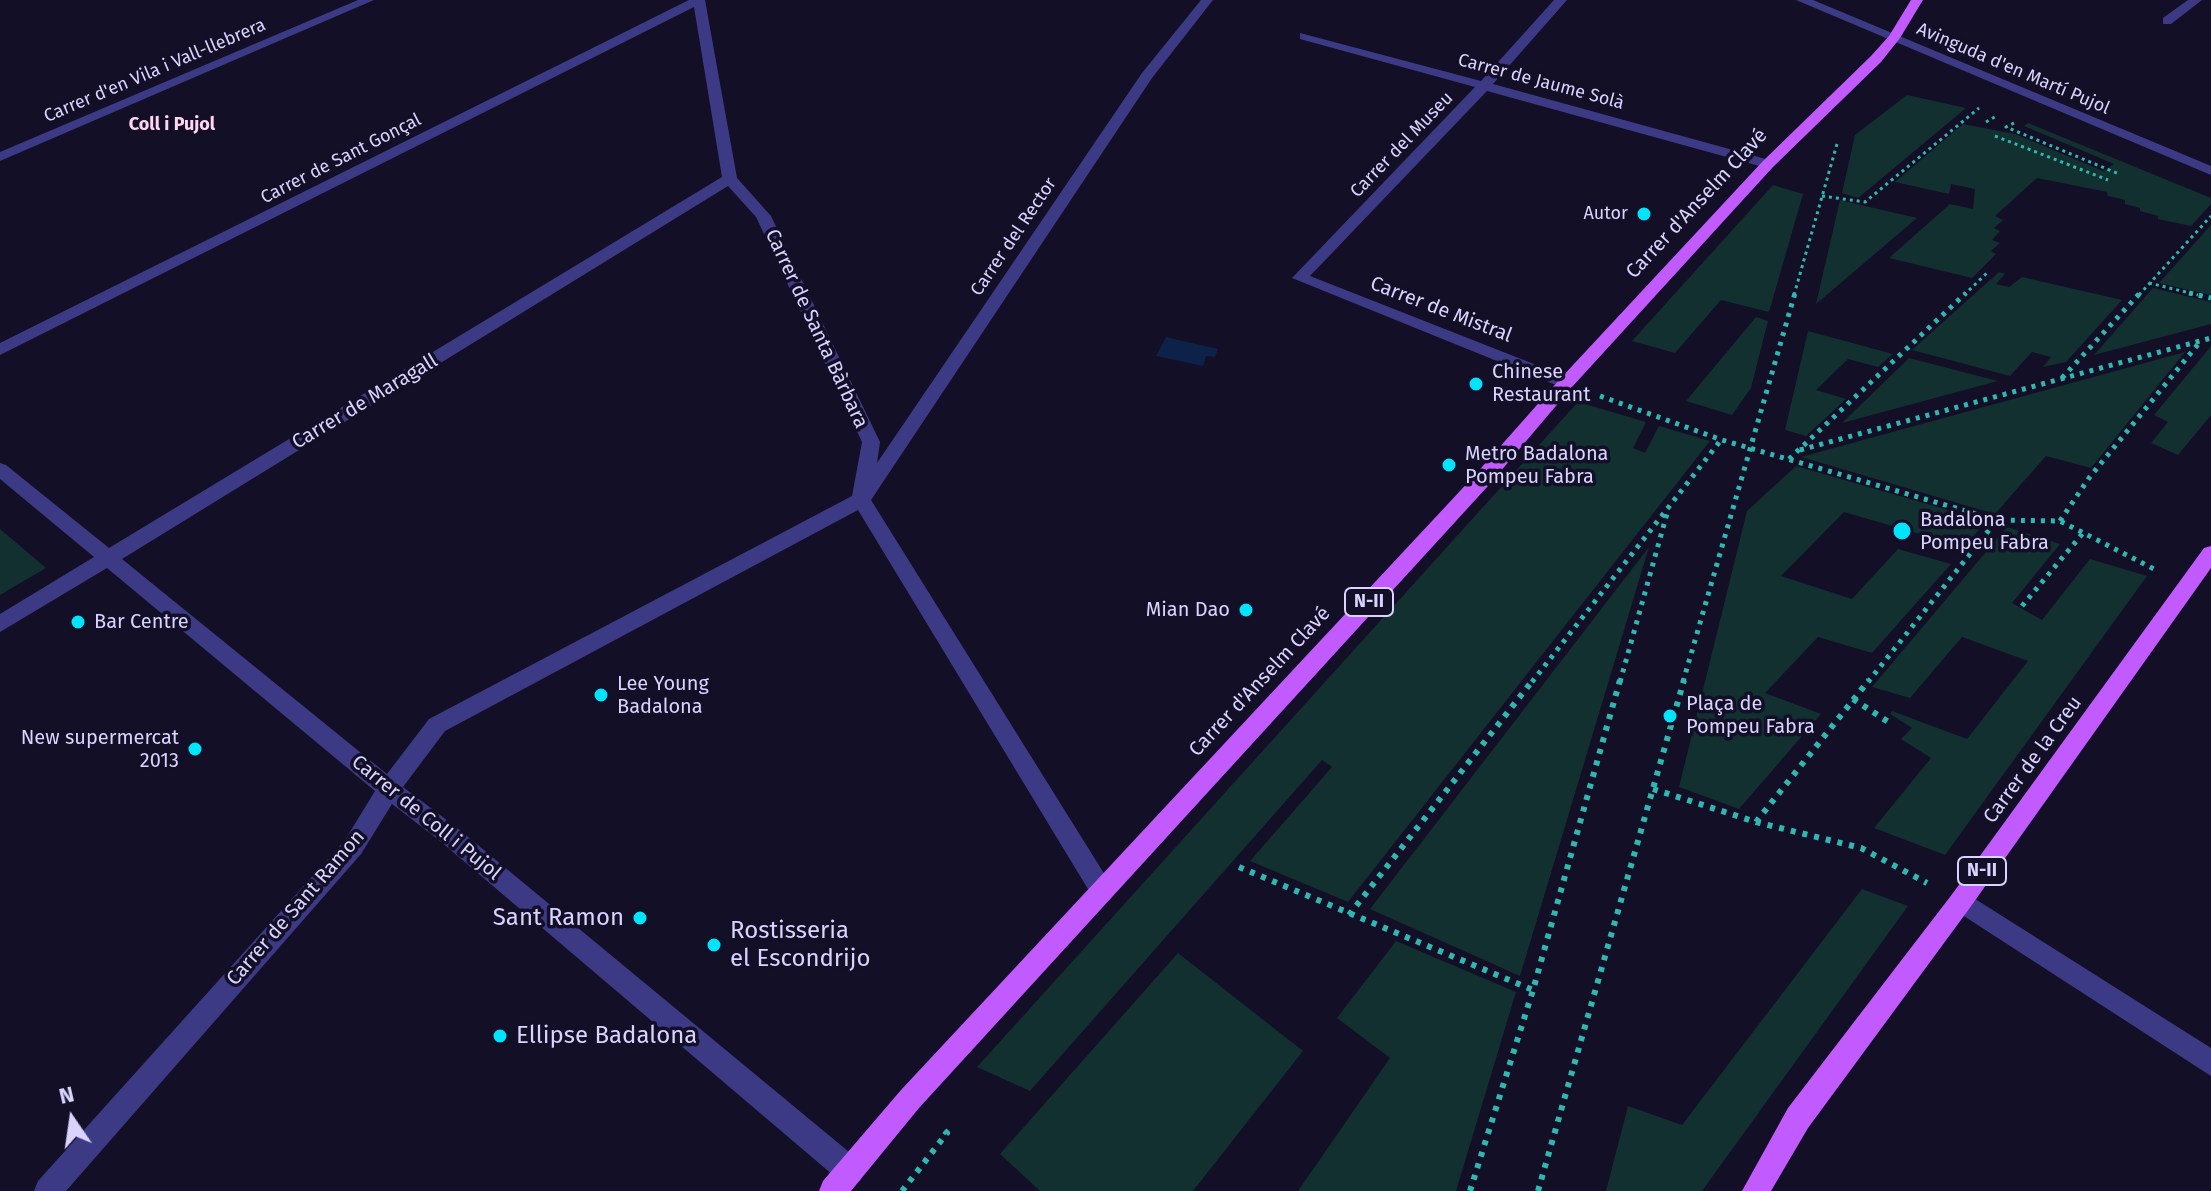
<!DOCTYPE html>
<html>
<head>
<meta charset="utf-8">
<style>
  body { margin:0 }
  #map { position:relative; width:2211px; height:1191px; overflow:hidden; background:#130f26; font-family:"Fira Sans",sans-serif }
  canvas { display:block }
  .north { position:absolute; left:32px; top:1079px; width:80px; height:80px; -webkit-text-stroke:6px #130f26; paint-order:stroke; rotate:347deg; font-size:22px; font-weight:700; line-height:32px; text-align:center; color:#d9d4ff }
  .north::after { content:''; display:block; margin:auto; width:28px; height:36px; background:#d9d4ff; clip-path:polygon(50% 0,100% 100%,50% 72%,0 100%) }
</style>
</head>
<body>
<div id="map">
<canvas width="2211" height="1191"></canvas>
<div class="north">N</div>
</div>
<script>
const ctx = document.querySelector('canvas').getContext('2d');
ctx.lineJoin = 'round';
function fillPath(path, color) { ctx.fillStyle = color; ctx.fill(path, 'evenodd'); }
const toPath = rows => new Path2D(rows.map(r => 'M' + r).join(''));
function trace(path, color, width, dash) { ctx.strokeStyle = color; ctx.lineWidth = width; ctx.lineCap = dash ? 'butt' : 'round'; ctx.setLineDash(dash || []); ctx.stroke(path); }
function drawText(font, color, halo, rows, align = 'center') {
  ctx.font = font + ' "Fira Sans",sans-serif'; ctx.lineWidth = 7; ctx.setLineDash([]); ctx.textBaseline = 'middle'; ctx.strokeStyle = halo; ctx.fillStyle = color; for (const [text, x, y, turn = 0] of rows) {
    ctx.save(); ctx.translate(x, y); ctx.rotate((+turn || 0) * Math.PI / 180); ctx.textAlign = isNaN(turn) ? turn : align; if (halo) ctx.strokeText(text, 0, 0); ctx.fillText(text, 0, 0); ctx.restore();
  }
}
fillPath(toPath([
  [1907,95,1966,108,1858,198,1842,193,1855,135],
  [2028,123,2211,198,2211,204,2191,226,2158,219,2158,216,2140,211,2140,208,2125,204,2125,200,2108,196,2107,192,2037,178,1995,216,2003,220,1994,228,2000,231,1992,240,2000,243,1991,251,1996,254,1972,278,1889,258,1950,204,1973,209,1975,189,1951,184,1949,194,1895,182,1963,124,2015,134,2103,171,2114,164,2024,126],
  [1773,185,1803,194,1769,312,1721,300,1675,353,1632,341],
  [1840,200,1917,218,1816,304],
  [2211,225,2211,295,2159,283],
  [1999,272,2005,274,1996,284,2009,287,2022,277,2122,300,2066,362,2043,367,2051,357,2032,352,2010,376,1912,350],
  [2153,288,2211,302,2211,324,2094,355],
  [1756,317,1768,321,1751,388,1732,415,1686,401],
  [1808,331,1893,354,1878,367,1848,359,1816,390,1846,399,1806,436,1785,430],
  [2211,346,2211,415,2178,455,2151,443,2168,422,2154,415],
  [2185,352,2091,468,2046,456,1995,514,1801,457],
  [1909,358,1998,381,1842,423],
  [1578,402,1646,422,1633,448,1645,453,1659,426,1710,441,1348,902,1250,861,1332,767,1322,760,1030,1091,977,1067],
  [1796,466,1986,521,1965,547,1844,512,1781,576,1852,599,1898,549,1951,564,1872,653,1818,637,1765,693,1821,714,1739,809,1679,787,1747,511],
  [2007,527,2060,544,2012,603,2042,620,2090,559,2147,576,1945,855,1874,828,1931,758,1901,739,1912,728,1890,714,1892,711,1967,739,2028,661,1962,637,1910,698,1872,687],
  [0,529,46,568,0,595],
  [1649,547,1520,976,1370,909],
  [1862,889,1908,906,1702,1191,1606,1191,1628,1106,1682,1125],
  [1396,941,1516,992,1456,1191,1298,1191,1390,1058,1337,1018],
  [1178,953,1303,1051,1193,1191,1040,1191,1000,1154]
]), '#12302f');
fillPath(toPath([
  [1166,337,1218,349,1215,357,1206,356,1203,366,1156,356]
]), '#0c2248');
trace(toPath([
  [1986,122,1998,115],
  [2014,123,2006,127,2119,174],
  [1995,136,2108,180],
  [1822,196,1865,202,1979,108],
  [2149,283,2198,295],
  [1794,295,1837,144],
  [1964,295,1989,271],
  [2139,295,2211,216]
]), '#2fb8b0', 3, [3, 4]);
trace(toPath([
  [2189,293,2211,298],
  [2062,378,2140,293],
  [1600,396,1722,440,1997,520,2060,521,2156,570],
  [1800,450,2211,338],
  [1789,459,1966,293],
  [2060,521,2089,478,2199,343],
  [2022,606,2083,533],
  [1532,682,1721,440],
  [1620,682,1668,510],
  [1683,682,1795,293],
  [1868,682,1997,520]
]), '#2fb8b0', 5, [4, 6]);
trace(toPath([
  [1853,699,1893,725],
  [1653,789,1756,822,1861,848,1927,883],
  [1756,822,1869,680],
  [1239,867,1533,990],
  [1349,915,1533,680],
  [902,1191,947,1133,940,1127],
  [1470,1191,1533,990,1620,680],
  [1538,1191,1684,680]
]), '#2fb8b0', 6, [5, 7]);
fillPath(toPath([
  [2188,0,2202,0,2171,24,2163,24,2163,18,2188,0]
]), '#3d3a85');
fillPath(toPath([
  [358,0,374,0,0,161,0,152,358,0],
  [689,0,705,0,737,178,771,216,880,442,877,463,1142,73,1201,0,1213,0,1152,78,871,500,1110,883,1114,891,1110,899,1102,902,1094,899,858,510,445,731,403,787,456,827,860,1161,864,1171,860,1181,850,1185,840,1181,440,841,392,804,361,854,66,1191,34,1191,38,1181,345,840,375,791,107,568,0,632,0,614,94,557,0,479,0,463,6,465,109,548,722,177,694,7,0,355,0,343,689,0],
  [728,186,756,217,862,442,852,496,429,719,387,774,122,559,728,186],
  [1554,0,1567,0,1493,84,1773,161,1773,167,1763,167,1487,91,1310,276,1572,379,1575,383,1572,387,1566,389,1292,278,1475,87,1300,39,1300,33,1481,81,1554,0],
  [1796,0,1813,0,2211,166,2211,175,1796,0],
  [1961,890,2211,1048,2211,1076,1953,909,1949,901,1953,893,1961,890]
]), '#3d3a85');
fillPath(toPath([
  [1911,0,1923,0,1900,38,1881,62,1773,167,1572,387,1488,486,919,1108,851,1191,819,1191,823,1181,901,1090,1474,476,1560,379,1763,161,1871,56,1889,36,1911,0],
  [2211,546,2211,568,1969,909,1808,1128,1771,1191,1742,1191,1788,1108,1953,893,2204,548,2211,546]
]), '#c25bff');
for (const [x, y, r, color] of [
  [1644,214,8,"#00e5ff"],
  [1476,384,8,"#00e5ff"],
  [1449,465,8,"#00e5ff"],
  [1902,531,10,"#00e5ff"],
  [1246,610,8,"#00e5ff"],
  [78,622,8,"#00e5ff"],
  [601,695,8,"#00e5ff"],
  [1670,716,8,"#00e5ff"],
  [195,749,8,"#00e5ff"],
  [640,918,8,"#00e5ff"],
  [714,945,8,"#00e5ff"],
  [500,1036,8,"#00e5ff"]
]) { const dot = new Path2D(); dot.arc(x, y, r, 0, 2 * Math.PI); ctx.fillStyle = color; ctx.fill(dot); trace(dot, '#130f26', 3); }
drawText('18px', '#d9d4ff', '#130f26', [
  ["Avinguda d'en Martí Pujol",2013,69,23],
  ["Carrer d'en Vila i Vall-llebrera",155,71,-23],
  ["Carrer de Jaume Solà",1541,82,15],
  ["Carrer del Museu",1402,145,-46],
  ["Carrer de Sant Gonçal",341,159,-27],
  ["Carrer del Rector",1014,237,-56]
]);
drawText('bold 18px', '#ffd6f0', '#130f26', [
  ["Coll i Pujol",172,125]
]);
drawText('18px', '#d9d4ff', '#130f26', [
  ["Autor",1628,214]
], 'right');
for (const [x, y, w] of [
  [1369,602,48],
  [1982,871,48]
]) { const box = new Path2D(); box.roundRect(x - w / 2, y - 14, w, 28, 6); ctx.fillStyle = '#130f26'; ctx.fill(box); trace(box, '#d9d4ff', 2); }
drawText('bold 18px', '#d9d4ff', null, [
  ["N-II",1369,602],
  ["N-II",1982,871]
]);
drawText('20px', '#d9d4ff', '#130f26', [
  ["Carrer d'Anselm Clavé",1697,204,-47],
  ["Carrer de Mistral",1441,310,21],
  ["Carrer de Santa Bàrbara",816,329,65],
  ["Carrer de Maragall",365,402,-31],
  ["Carrer d'Anselm Clavé",1260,682,-47],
  ["Carrer de la Creu",2033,760,-54],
  ["Carrer de Coll i Pujol",426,818,39],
  ["Carrer de Sant Ramon",296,908,-49]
]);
drawText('20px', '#d9d4ff', '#130f26', [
  ["Chinese",1492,372],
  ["Restaurant",1492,395],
  ["Metro Badalona",1465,454],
  ["Pompeu Fabra",1465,477],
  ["Badalona",1920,520],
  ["Pompeu Fabra",1920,543],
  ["Mian Dao",1230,610,"right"],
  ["Bar Centre",94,622],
  ["Lee Young",617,684],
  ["Badalona",617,707],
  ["Plaça de",1686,704],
  ["Pompeu Fabra",1686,727],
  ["New supermercat",179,738,"right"],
  ["2013",179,761,"right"]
], 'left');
drawText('24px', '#d9d4ff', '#130f26', [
  ["Sant Ramon",624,918,"right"],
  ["Rostisseria",730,931],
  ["el Escondrijo",730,959],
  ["Ellipse Badalona",516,1036]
], 'left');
</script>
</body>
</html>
